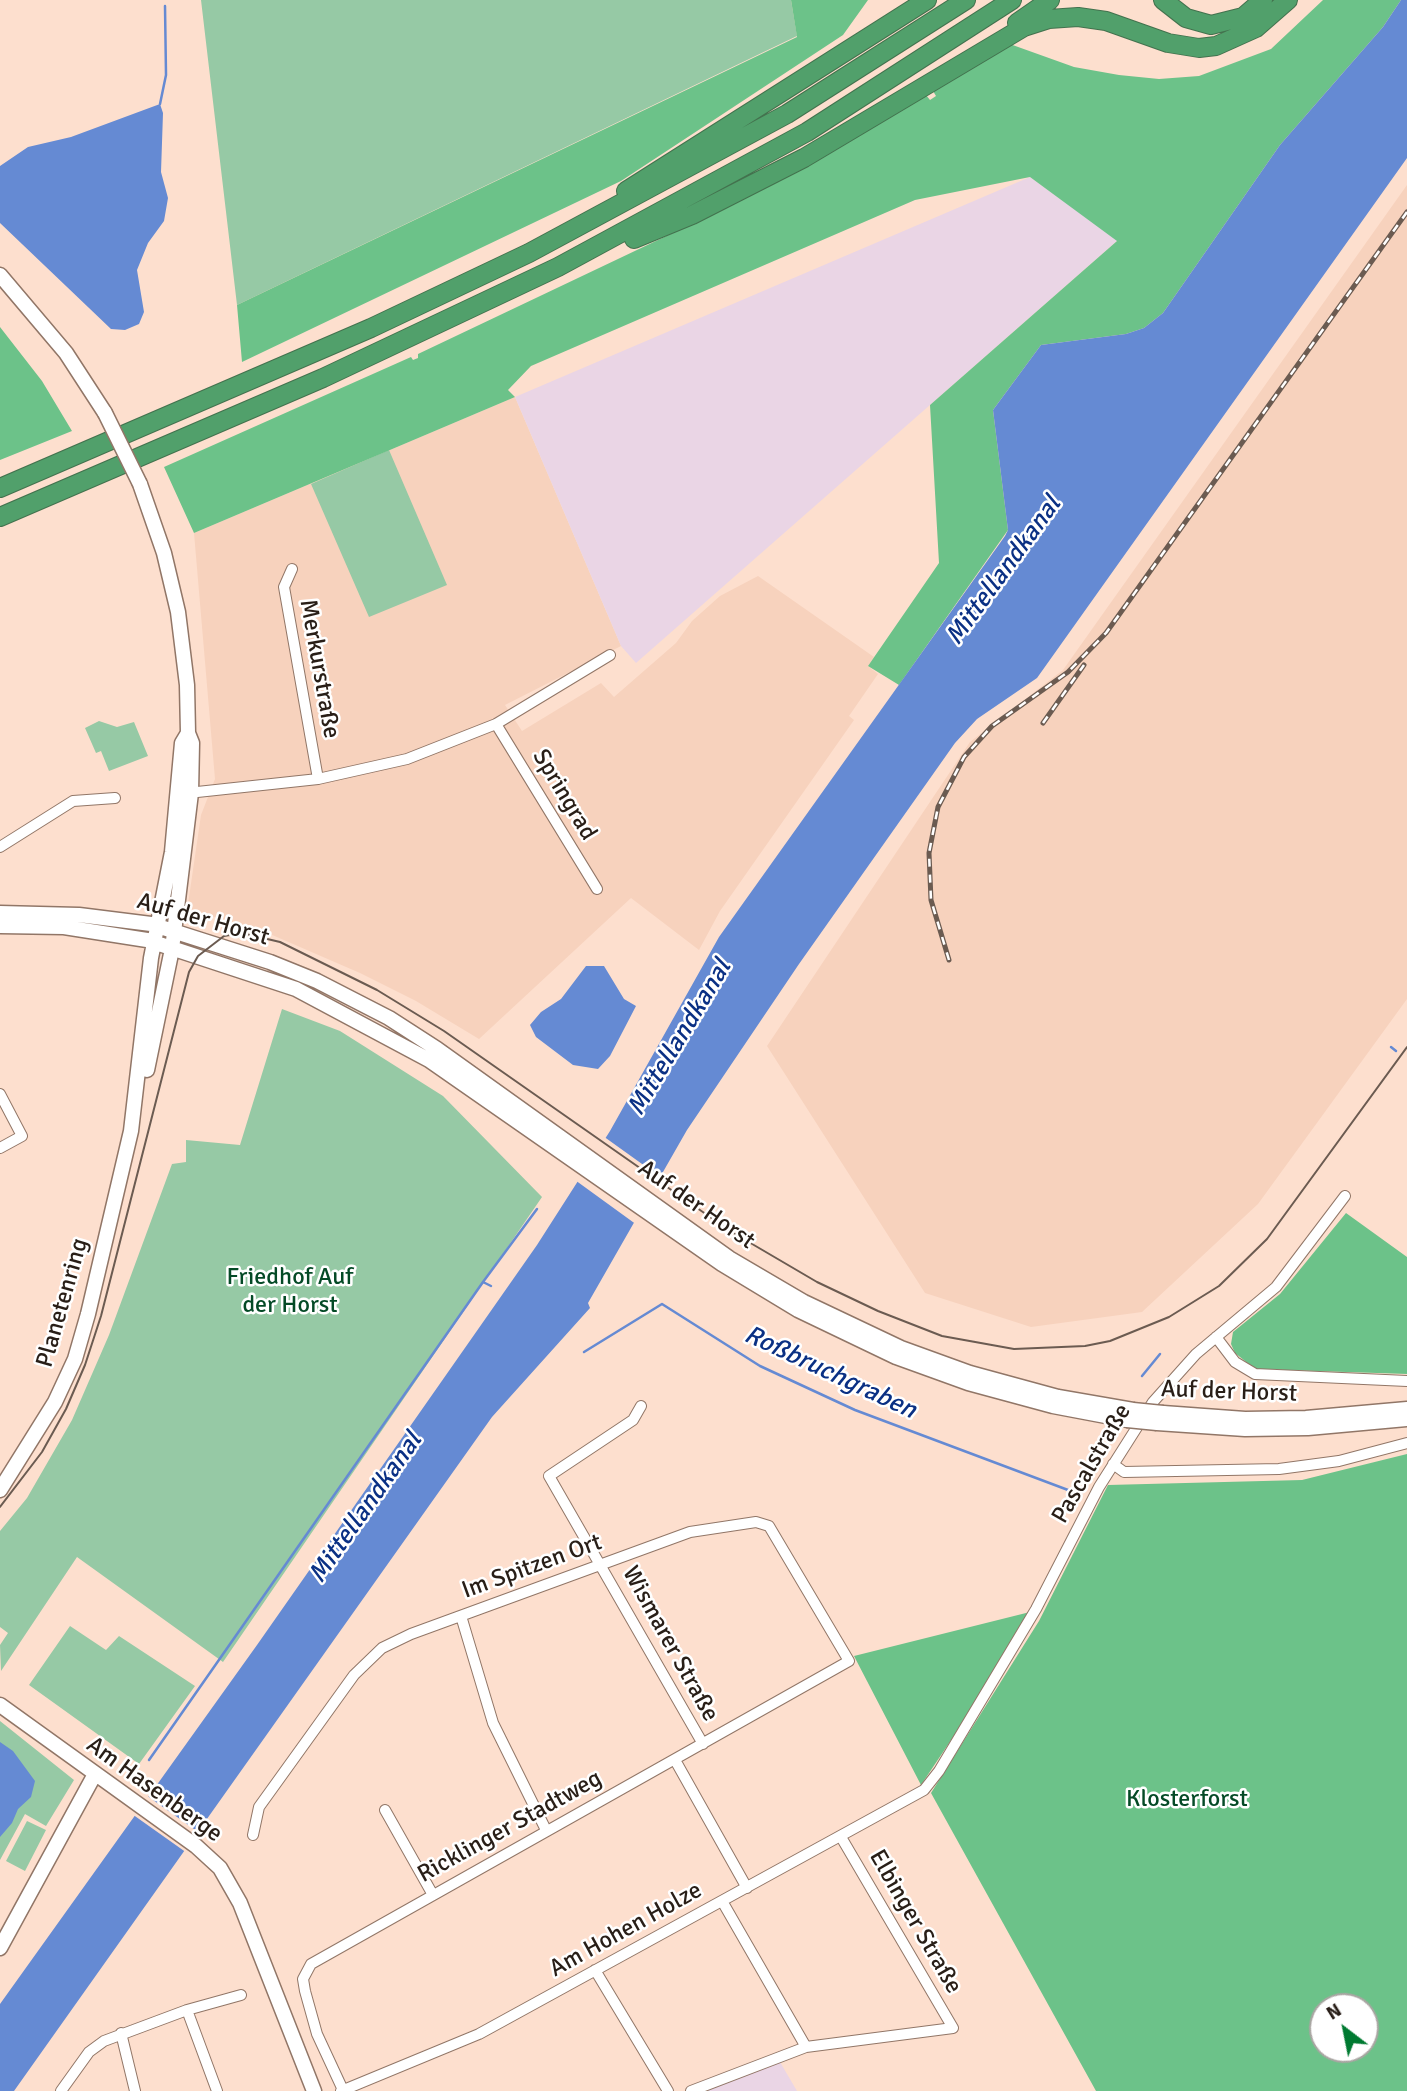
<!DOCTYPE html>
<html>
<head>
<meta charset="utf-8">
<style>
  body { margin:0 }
  #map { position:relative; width:1407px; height:2091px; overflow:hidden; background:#fddfce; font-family:Signika,sans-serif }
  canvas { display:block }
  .north { position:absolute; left:1309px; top:1993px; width:70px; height:70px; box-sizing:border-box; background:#fff; border:2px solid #a9a5a2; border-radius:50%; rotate:328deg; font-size:19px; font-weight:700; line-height:28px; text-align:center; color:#281e17 }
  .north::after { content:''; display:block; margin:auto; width:24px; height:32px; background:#007a31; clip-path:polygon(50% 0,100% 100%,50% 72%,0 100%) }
</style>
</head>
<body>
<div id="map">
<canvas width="1407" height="2091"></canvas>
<div class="north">N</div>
</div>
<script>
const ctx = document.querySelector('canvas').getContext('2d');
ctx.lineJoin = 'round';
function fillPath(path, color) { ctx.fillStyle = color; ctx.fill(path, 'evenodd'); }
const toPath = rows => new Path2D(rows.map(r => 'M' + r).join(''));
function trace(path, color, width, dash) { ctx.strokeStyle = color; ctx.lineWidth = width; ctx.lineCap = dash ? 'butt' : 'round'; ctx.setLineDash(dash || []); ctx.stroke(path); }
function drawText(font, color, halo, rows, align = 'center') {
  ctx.font = font + ' Signika,sans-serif'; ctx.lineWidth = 5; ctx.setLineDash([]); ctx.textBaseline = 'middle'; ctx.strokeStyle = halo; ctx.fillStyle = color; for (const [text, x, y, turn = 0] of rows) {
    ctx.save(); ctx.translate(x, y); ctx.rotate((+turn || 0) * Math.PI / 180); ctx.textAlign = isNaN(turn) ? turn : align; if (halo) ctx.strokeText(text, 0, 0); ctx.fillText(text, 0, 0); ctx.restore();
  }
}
fillPath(toPath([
  [1407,185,1407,999,1258,1204,1142,1312,1031,1327,925,1293,767,1046,970,742,1063,670],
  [515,397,621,646,505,705,522,731,601,683,614,697,676,643,692,621,720,596,758,576,874,657,868,666,878,674,849,716,854,720,720,911,699,950,631,898,479,1039,416,1001,360,973,263,931,190,910,188,904,201,815,215,779,194,533]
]), '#f7d2bd');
fillPath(toPath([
  [1030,177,1118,240,636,663,621,646,515,397],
  [780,2062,797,2091,705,2091]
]), '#ead5e5');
fillPath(toPath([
  [201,0,791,0,797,36,237,305],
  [389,450,447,585,369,617,311,484],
  [99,721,117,727,134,722,148,756,109,771,101,751,96,753,85,728],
  [282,1009,340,1031,443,1096,542,1197,223,1662,77,1557,1,1671,0,1645,8,1633,0,1627,0,1531,27,1498,72,1420,109,1335,172,1164,186,1162,186,1140,240,1145],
  [70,1626,106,1650,119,1636,195,1686,139,1764,29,1685],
  [0,1721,74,1780,46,1826,25,1814,0,1860],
  [27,1821,46,1830,25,1871,6,1861]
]), '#96c9a5');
fillPath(toPath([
  [791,0,868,0,843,35,621,181,242,362,237,305,797,37],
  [1323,0,1401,0,1383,27,1280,145,1163,313,1144,328,1126,334,1041,345,993,410,1008,530,899,685,868,666,939,563,930,405,1117,241,1030,177,915,200,531,366,508,390,515,397,194,533,164,467,411,357,413,360,418,358,418,354,719,211,797,170,926,95,930,100,936,96,933,91,1007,43,1074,67,1119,75,1159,79,1199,76,1271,49],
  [0,327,42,381,72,431,0,460],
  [1346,1213,1407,1257,1407,1374,1255,1369,1235,1353,1231,1344,1233,1332,1280,1294],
  [1407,1454,1407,2091,1096,2091,931,1793,1039,1621,1108,1485,1302,1480],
  [1323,2007,1365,2007,1365,2049,1323,2049],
  [1038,1610,921,1785,854,1656]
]), '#6cc289');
fillPath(toPath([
  [1401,0,1407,0,1407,158,1037,678,977,719,955,743,799,964,687,1130,588,1303,590,1308,492,1417,14,2091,0,2091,0,2004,257,1645,537,1245,610,1131,719,937,1005,536,1008,530,993,410,1041,345,1126,334,1144,328,1163,313,1280,145,1383,27],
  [160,104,163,113,161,172,168,198,164,221,148,243,137,270,144,312,139,324,125,330,111,329,0,223,0,166,28,147,71,137],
  [586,966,604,966,624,999,636,1006,610,1056,598,1069,573,1065,536,1037,530,1025,541,1012,561,999],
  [0,1742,13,1751,35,1781,31,1797,18,1809,12,1823,0,1837]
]), '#658ad3');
fillPath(toPath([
  [603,1136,663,1179,637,1225,575,1180],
  [146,1795,201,1834,187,1853,132,1814]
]), '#fddfce');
trace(toPath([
  [160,104,166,75,165,6],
  [1391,1047,1396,1051],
  [483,1282,537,1209],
  [584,1352,662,1304,760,1366,855,1410,1076,1493],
  [1142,1376,1160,1354],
  [149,1760,483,1282,491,1286]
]), '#658ad3', 2.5);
const street = toPath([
  [292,569,284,587,318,779],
  [496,724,597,889],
  [188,793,318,779,407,759,496,724,610,655],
  [0,847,73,801,115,798],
  [0,1094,22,1136,0,1148],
  [1216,1337,1235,1362,1255,1374,1407,1381],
  [641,1406,633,1420,549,1476,703,1744],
  [1113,1464,1124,1472,1279,1469,1339,1461,1407,1443],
  [461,1616,493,1723,546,1830],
  [675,1760,747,1888],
  [385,1810,433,1895],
  [253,1835,259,1807,354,1675,382,1648,411,1634,690,1532,756,1522,769,1526,849,1661,311,1964,303,1979,305,1991,317,2034,343,2090],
  [722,1901,806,2047],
  [595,1970,668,2091],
  [187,2010,217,2091],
  [121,2033,135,2091],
  [61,2091,89,2052,104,2041,187,2010,241,1995],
  [341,2091,479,2034,924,1790,939,1771,1036,1609,1099,1487,1153,1402,1196,1354,1276,1287,1345,1196],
  [691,2091,806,2047,953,2028,841,1837]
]);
const secondary = toPath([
  [0,275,66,353,105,413],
  [140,484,164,553,178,612,187,685,188,733,192,743,191,793,172,949,147,1070],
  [0,913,79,915,151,924,270,962,317,981,389,1018,437,1049,729,1258,804,1302,901,1348,970,1373,1058,1397,1133,1410],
  [0,926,64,927,147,940,296,989,429,1060,722,1264,798,1310,896,1357,968,1383,1053,1406,1127,1420],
  [1163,1413,1245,1419,1306,1418,1407,1409],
  [1157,1423,1245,1429,1308,1428,1407,1419],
  [0,1490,55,1402,75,1359,88,1314,131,1131,151,958,172,852,182,743,188,733],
  [0,1705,196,1846,220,1868,240,1903,314,2091],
  [0,1948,95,1774]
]);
const highway = toPath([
  [1163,0,1186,18,1211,25,1243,17,1263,0],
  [1017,23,1050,0],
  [626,191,927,0],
  [634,239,692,215,804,158,1024,27,1049,19,1078,17,1106,21,1168,43,1199,48,1216,46,1256,28,1288,0],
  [0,488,371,328,529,253,787,114,966,0],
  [0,517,323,378,558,267,807,132,1012,0]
]);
trace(street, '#917667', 12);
trace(secondary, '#917667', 17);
trace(highway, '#43724e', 20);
trace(street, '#fff', 10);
trace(secondary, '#fff', 14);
trace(highway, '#51a06b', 18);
trace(toPath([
  [0,1507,42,1452,66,1409,85,1365,101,1316,189,972,198,956,224,936,242,933,280,942,377,990,444,1031,730,1231,817,1282,878,1311,942,1336,1014,1349,1085,1346,1110,1341,1169,1317,1219,1286,1267,1239,1407,1047]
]), '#6b5b51', 2);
const rail = toPath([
  [1043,723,1084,665],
  [949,960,931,900,929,853,938,807,964,757,992,726,1068,672,1106,633,1407,212]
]);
trace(rail, '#6b5b51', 5);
trace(rail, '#fff', 2.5, [8]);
const secondaryBridge = toPath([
  [105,413,140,484],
  [1133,1410,1163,1413],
  [1127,1420,1157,1423]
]);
trace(secondaryBridge, '#917667', 17, []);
trace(secondaryBridge, '#fff', 14);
drawText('24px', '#281e17', '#fff', [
  ["Merkurstraße",319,669,80],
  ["Springrad",564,795,59],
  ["Auf der Horst",203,920,16],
  ["Auf der Horst",696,1205,35],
  ["Planetenring",63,1303,-74],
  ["Auf der Horst",1229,1392,2],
  ["Pascalstraße",1092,1464,-60],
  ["Im Spitzen Ort",532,1567,-20],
  ["Wismarer Straße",670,1644,61],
  ["Am Hasenberge",154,1790,36],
  ["Ricklinger Stadtweg",510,1827,-29],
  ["Elbinger Straße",915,1922,60],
  ["Am Hohen Holze",626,1930,-29]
]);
drawText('24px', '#044a26', '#fff', [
  ["Friedhof Auf",290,1278],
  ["der Horst",290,1306],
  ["Klosterforst",1187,1800]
]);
drawText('italic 26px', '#0a3084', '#fff', [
  ["Mittellandkanal",1004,571,-54],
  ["Mittellandkanal",680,1038,-59],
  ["Roßbruchgraben",830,1373,25],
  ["Mittellandkanal",366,1508,-55]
]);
</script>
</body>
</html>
